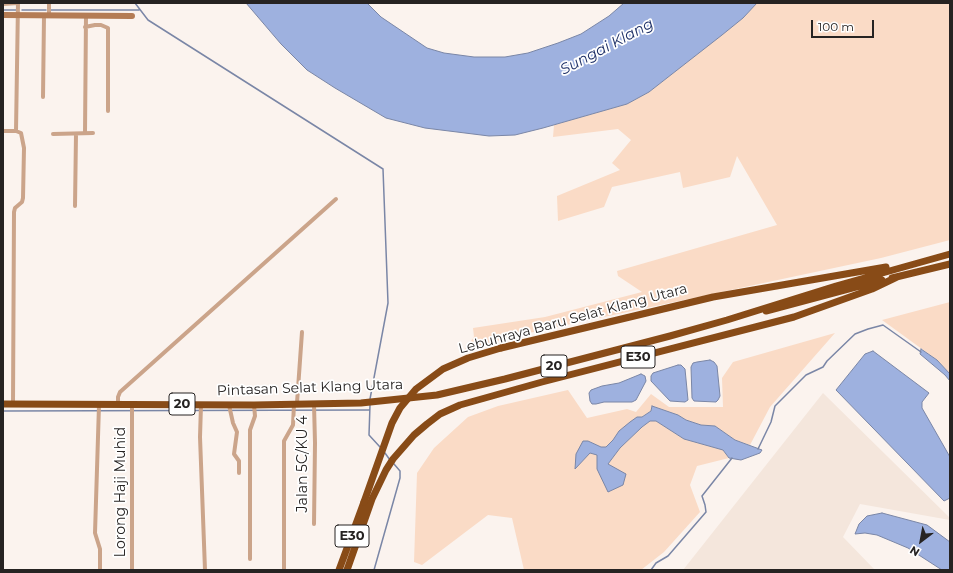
<!DOCTYPE html>
<html>
<head>
<meta charset="utf-8">
<style>
  body { margin:0 }
  #map { position:relative; width:953px; height:573px; overflow:hidden; background:#fbf3ee; font-family:Montserrat,sans-serif }
  canvas { display:block }
  .frame { position:absolute; inset:0; border:4px solid #262322; pointer-events:none }
  .north { position:absolute; left:901px; top:521px; width:40px; height:40px; -webkit-text-stroke:3px #fff; paint-order:stroke; rotate:212deg; font-size:11px; font-weight:700; line-height:16px; text-align:center; color:#262322 }
  .north::after { content:''; display:block; margin:auto; width:14px; height:18px; background:#262322; clip-path:polygon(50% 0,100% 100%,50% 72%,0 100%) }
  .scale { position:absolute; left:811px; top:20px; width:63px; height:18px; box-sizing:border-box; border:2px solid #262322; border-top:0; padding-left:5px; font-size:12px; line-height:14px; white-space:nowrap; color:#262322; -webkit-text-stroke:3px #fff; paint-order:stroke }
</style>
</head>
<body>
<div id="map">
<canvas width="953" height="573"></canvas>
<div class="frame"></div>
<div class="north">N</div>
<div class="scale">100 m</div>
</div>
<script>
const ctx = document.querySelector('canvas').getContext('2d');
ctx.lineJoin = 'round';
function fillPath(path, color) { ctx.fillStyle = color; ctx.fill(path, 'evenodd'); }
const toPath = rows => new Path2D(rows.map(r => 'M' + r).join(''));
function trace(path, color, width, dash) { ctx.strokeStyle = color; ctx.lineWidth = width; ctx.lineCap = dash ? 'butt' : 'round'; ctx.setLineDash(dash || []); ctx.stroke(path); }
function drawText(font, color, halo, rows, align = 'center') {
  ctx.font = font + ' Montserrat,sans-serif'; ctx.lineWidth = 3.5; ctx.setLineDash([]); ctx.textBaseline = 'middle'; ctx.strokeStyle = halo; ctx.fillStyle = color; for (const [text, x, y, turn = 0] of rows) {
    ctx.save(); ctx.translate(x, y); ctx.rotate((+turn || 0) * Math.PI / 180); ctx.textAlign = isNaN(turn) ? turn : align; if (halo) ctx.strokeText(text, 0, 0); ctx.fillText(text, 0, 0); ctx.restore();
  }
}
fillPath(toPath([
  [823,393,950,518,950,520,860,504,843,537,875,570,683,570]
]), '#f4e6dc');
fillPath(toPath([
  [757,3,950,3,950,240,881,258,510,337,462,353,474,337,473,328,545,317,642,292,618,276,617,271,777,225,737,156,730,177,683,188,680,172,612,187,604,207,558,221,557,196,620,170,612,163,631,140,618,129,553,137,554,125,627,104,649,92,743,18],
  [950,302,950,374,937,360,882,320],
  [835,333,770,407,750,445,735,440,715,426,701,425,686,420,678,415,652,406,651,411,619,431,613,440,606,447,601,447,588,441,575,468,590,453,598,455,597,469,608,464,620,448,642,427,650,421,656,421,684,439,723,450,729,458,697,466,690,485,700,512,664,552,641,570,524,570,512,518,488,515,422,565,414,562,417,473,434,448,468,417,498,406,568,390,587,418,627,409,636,412,651,394,669,407,723,407,722,378,733,362]
]), '#fadbc6');
const water = toPath([
  [246,3,367,3,381,17,427,48,444,53,474,57,505,57,528,53,558,43,581,34,609,16,624,3,757,3,743,18,722,35,649,92,627,104,543,128,515,135,489,136,425,128,386,118,335,88,307,70,281,44,246,3],
  [921,349,937,360,950,374,950,381,945,375,920,354,921,349],
  [873,351,929,393,922,402,922,408,950,457,950,498,944,501,836,390,865,354,873,351],
  [710,360,714,362,717,366,720,396,718,400,716,402,694,401,692,398,691,367,693,363,697,362,710,360],
  [678,365,681,365,685,369,688,400,685,402,670,401,651,381,651,376,653,373,678,365],
  [641,374,645,376,646,381,636,400,632,402,604,402,596,404,592,404,590,401,589,393,591,390,602,386,619,383,641,374],
  [652,406,678,415,686,420,701,425,715,426,735,440,762,450,760,453,741,460,729,458,723,450,684,439,656,421,650,421,642,427,620,448,608,464,626,474,623,485,608,492,597,469,597,455,590,453,575,469,576,454,583,441,588,441,601,447,606,447,613,440,619,431,630,422,637,417,642,417,651,411,652,406],
  [882,513,927,525,950,542,950,570,942,570,908,548,877,535,865,533,855,534,859,524,867,516,882,513]
]);
fillPath(water, '#9eb1df');
trace(water, '#7a86a6', 1);
trace(toPath([
  [135,3,148,20,383,169,388,303,370,399],
  [3,10,16,10],
  [22,10,46,10],
  [51,10,139,10],
  [370,405,369,435,380,447],
  [3,411,369,410],
  [758,449,771,422,775,406,806,375,823,367,827,361,855,334,868,329,883,325,921,352],
  [385,453,390,460],
  [374,570,400,478,400,471,394,464],
  [651,570,656,563,668,556,706,512,705,505,702,496,732,458]
]), '#7a86a6', 1.5);
trace(toPath([
  [49,3,49,16],
  [3,4,18,3],
  [85,27,95,25,101,25,108,28,108,111],
  [43,97,44,16],
  [3,131,16,131,21,133,24,148,23,198,22,202,15,208,14,212,13,404],
  [16,131,18,3],
  [85,133,86,16],
  [53,134,93,133],
  [75,206,76,134],
  [297,403,302,332],
  [314,404,315,443,314,524],
  [99,405,95,533,100,549,100,570],
  [118,405,118,397,120,392,336,199],
  [201,405,200,437,205,570],
  [229,405,233,423,237,432,234,454,239,461,239,473],
  [250,559,250,430,255,416,254,405],
  [132,570,132,404],
  [284,570,284,441,293,425,294,404]
]), '#cba48a', 4);
trace(toPath([
  [3,15,132,16]
]), '#b47c55', 6);
trace(toPath([
  [892,278,950,264],
  [766,311,882,280],
  [501,348,713,297,886,267],
  [3,404,254,405,361,403,437,395,505,379,670,336,727,320,836,286,950,254],
  [339,570,364,502],
  [347,570,372,499,386,470,393,459,414,435,427,424,440,414,460,405,542,382,794,317,872,289,897,277]
]), '#884b17', 7);
trace(toPath([
  [364,502,392,423,400,408,416,389,443,369,468,358,501,348]
]), '#884b17', 7);
for (const [x, y, w] of [
  [638,357,34],
  [554,366,26],
  [182,404,26],
  [352,536,34]
]) { const box = new Path2D(); box.roundRect(x - w / 2, y - 11, w, 22, 3); ctx.fillStyle = '#fff'; ctx.fill(box); trace(box, '#262322', 1); }
drawText('bold 13px', '#262322', null, [
  ["E30",638,357],
  ["20",554,366],
  ["20",182,404],
  ["E30",352,536]
]);
drawText('14px', '#262322', '#fff', [
  ["Lebuhraya Baru Selat Klang Utara",573,319,-15],
  ["Pintasan Selat Klang Utara",310,388,-2],
  ["Jalan 5C/KU 4",303,464,-90],
  ["Lorong Haji Muhid",121,492,-90]
]);
drawText('italic 15px', '#1e3067', '#fff', [
  ["Sungai Klang",607,47,-28]
]);
</script>
</body>
</html>
